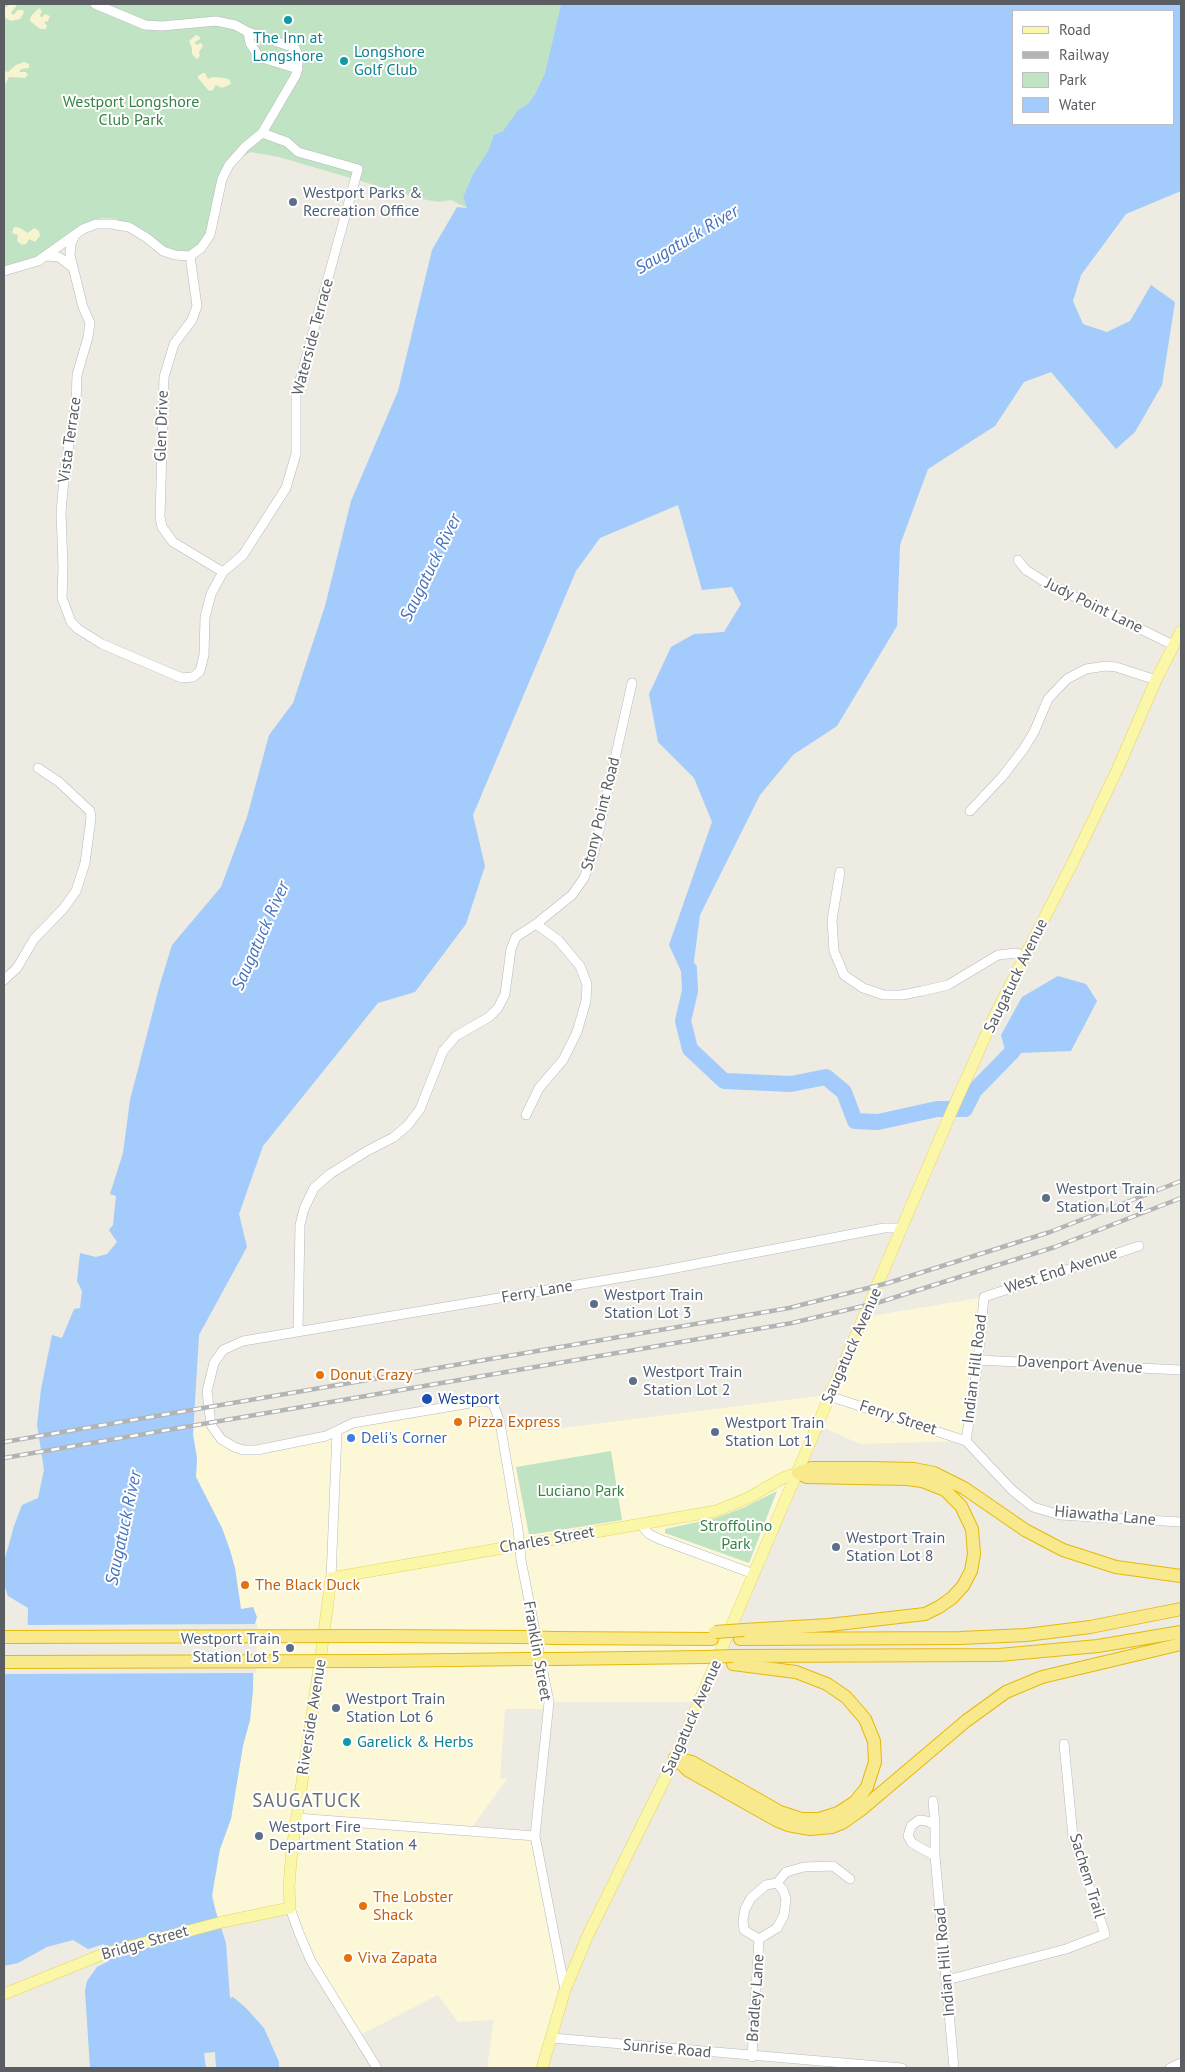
<!DOCTYPE html>
<html>
<head>
<meta charset="utf-8">
<style>
  body { margin:0 }
  #map { position:relative; width:1185px; height:2072px; overflow:hidden; background:#edebe2; font-family:"PT Sans",sans-serif }
  canvas { display:block }
  .frame { position:absolute; inset:0; border:5px solid #5a5d62; pointer-events:none }
  .legend { position:absolute; left:1012px; top:10px; width:162px; height:115px; box-sizing:border-box; background:#fff; border:1px solid #bdbec0; margin:0; padding:6px 9px; list-style:none; font-size:15px; color:#5a5d62 }
  .legend li { display:flex; align-items:center; gap:10px; height:25px }
  .legend b { width:25px; border:1px solid #bdbec0 }
</style>
</head>
<body>
<div id="map">
<canvas width="1185" height="2072"></canvas>
<div class="frame"></div>
<ul class="legend">
<li><b style="height:6px;background:#fbf7a8"></b>Road</li>
<li><b style="height:6px;background:#b3b4b4"></b>Railway</li>
<li><b style="height:14px;background:#bfe3c3"></b>Park</li>
<li><b style="height:14px;background:#a3cbfb"></b>Water</li>
</ul>
</div>
<script>
const ctx = document.querySelector('canvas').getContext('2d');
ctx.lineJoin = 'round';
function fillPath(path, color) { ctx.fillStyle = color; ctx.fill(path, 'evenodd'); }
const toPath = rows => new Path2D(rows.map(r => 'M' + r).join(''));
function trace(path, color, width, dash) { ctx.strokeStyle = color; ctx.lineWidth = width; ctx.lineCap = dash ? 'butt' : 'round'; ctx.setLineDash(dash || []); ctx.stroke(path); }
function drawText(font, color, halo, rows, align = 'center') {
  ctx.font = font + ' "PT Sans",sans-serif'; ctx.lineWidth = 4; ctx.setLineDash([]); ctx.textBaseline = 'middle'; ctx.strokeStyle = halo; ctx.fillStyle = color; for (const [text, x, y, turn = 0] of rows) {
    ctx.save(); ctx.translate(x, y); ctx.rotate((+turn || 0) * Math.PI / 180); ctx.textAlign = isNaN(turn) ? turn : align; if (halo) ctx.strokeText(text, 0, 0); ctx.fillText(text, 0, 0); ctx.restore();
  }
}
fillPath(toPath([
  [984,1297,966,1441,860,1444,818,1425,700,1702,549,1702,548,1709,505,1709,500,1778,507,1779,473,1826,527,1831,535,1836,565,1990,542,2068,487,2068,494,2020,458,2022,438,1995,358,2036,325,1985,290,1908,222,1922,217,1916,212,1890,220,1849,231,1819,243,1746,250,1720,253,1690,254,1627,247,1609,241,1609,240,1605,235,1568,222,1528,196,1477,197,1458,193,1428,211,1425,218,1435,252,1451,342,1428,489,1402,500,1423,512,1430,545,1430,827,1395,865,1317]
]), '#fcf8d7');
fillPath(toPath([
  [4,4,561,4,545,73,535,94,528,104,518,110,503,131,494,135,488,151,473,174,463,197,467,208,451,200,439,202,422,199,279,157,251,152,229,164,216,187,207,231,201,244,188,253,178,253,167,248,147,232,116,219,102,218,38,256,4,268],
  [611,1451,622,1520,529,1535,516,1467],
  [777,1491,749,1563,665,1533,665,1529,716,1518,745,1507]
]), '#bfe3c3');
fillPath(toPath([
  [9,4,17,5,11,13,13,15,18,10,23,10,24,13,20,19,11,21,4,17,4,8,7,7],
  [39,8,42,11,40,15,41,18,45,14,50,16,48,21,44,22,47,26,46,29,40,29,30,21,31,16],
  [196,35,200,37,200,39,195,42,196,45,201,43,203,46,199,52,200,56,197,59,192,54,192,48,189,41],
  [24,62,29,64,29,68,21,69,19,72,26,72,28,75,25,78,9,77,4,86,4,71,8,72,16,65],
  [203,73,205,73,208,79,213,77,225,78,230,80,231,84,222,88,216,85,213,90,209,91,198,78,198,76],
  [14,227,20,228,28,233,34,228,36,229,39,231,40,236,35,242,29,239,26,244,22,245,17,241,18,235,12,233]
]), '#f8f4d1');
fillPath(toPath([
  [561,4,1181,4,1181,191,1126,214,1081,275,1073,301,1083,324,1107,332,1130,321,1151,285,1175,302,1162,385,1135,432,1116,449,1051,372,1024,382,995,426,928,469,900,545,897,626,837,726,793,755,760,795,700,915,690,991,669,945,712,822,694,778,658,742,649,694,671,647,694,634,724,632,741,604,732,587,702,590,678,505,600,538,576,571,473,815,485,866,466,924,415,992,378,1003,263,1146,239,1214,247,1247,199,1335,193,1435,197,1458,196,1477,222,1528,230,1550,235,1568,241,1609,253,1607,257,1617,254,1627,253,1690,250,1720,243,1746,231,1819,220,1849,212,1896,215,1909,226,1943,230,1998,233,1997,246,2008,264,2028,279,2062,279,2068,90,2068,85,1991,87,1981,97,1967,109,1961,104,1944,88,1949,73,1940,47,1947,18,1963,4,1966,4,1676,27,1650,28,1608,8,1596,4,1584,4,1562,14,1526,22,1505,38,1498,44,1470,37,1425,41,1389,52,1335,62,1338,74,1309,80,1308,82,1291,77,1281,80,1253,96,1257,107,1254,117,1242,109,1230,113,1225,116,1196,110,1194,123,1153,130,1100,160,984,172,945,221,887,247,817,269,735,293,703,325,606,351,501,398,391,432,250,457,207,467,208,463,197,473,174,488,151,494,135,503,131,518,110,528,104,535,94,545,73],
  [1014,11,1174,11,1174,124,1014,124],
  [1058,976,1086,984,1097,1001,1071,1051,1018,1053,1005,1050,1001,1035,1022,997]
]), '#a3cbfb');
fillPath(toPath([
  [257,1624,256,1673,4,1674,25,1650,25,1625],
  [215,2052,216,2068,206,2068,204,2053]
]), '#edebe2');
trace(toPath([
  [689,969,690,991,683,1021,690,1049,724,1081,791,1084,826,1077,844,1092,855,1121,878,1122,937,1109,965,1109,974,1091,1013,1051]
]), '#a3cbfb', 16);
const minor = toPath([
  [248,32,250,43,259,57,298,69],
  [74,237,71,244,70,255,83,307,90,323,88,337,77,375,76,403,65,468,61,512,63,567,62,598,71,622,78,629,102,644,182,678,193,677,200,671,204,655,205,617,211,594,223,572,243,555,286,488,296,454,296,395,300,380,358,169,298,152,287,142,262,133],
  [46,256,59,257,73,268],
  [190,256,197,306,192,320,174,344,164,377,160,517,162,527,173,542,223,572],
  [4,271,38,261,83,229,96,224,111,224,129,227,147,238,163,251,175,255,190,256,201,248,210,235,222,179,229,165,245,147,262,133,296,75,299,58,295,48,248,32,235,25,216,21,162,26,145,25,95,4],
  [1018,560,1026,570,1045,582,1173,645],
  [970,811,1002,777,1023,750,1034,732,1048,699,1067,679,1086,669,1106,666,1116,667,1156,680],
  [840,872,832,920,834,951,844,975,863,988,884,995,902,995,922,991,948,985,998,955,1016,953,1024,955],
  [4,980,17,968,34,939,63,909,76,891,85,863,91,818,90,811,59,782,38,768],
  [526,1115,539,1088,563,1060,577,1032,586,1001,587,984,580,966,558,940,536,924],
  [298,1332,300,1225,304,1209,314,1188,330,1174,367,1151,394,1137,408,1125,420,1109,443,1051,456,1036,489,1017,498,1008,505,994,511,949,516,937,536,924,572,895,584,878,594,852,632,683],
  [978,1360,1181,1370],
  [829,1396,966,1441,1012,1490,1033,1507,1060,1515,1181,1522],
  [966,1441,978,1360,984,1297,1139,1246],
  [640,1524,649,1534,659,1539,754,1574],
  [331,1578,337,1432],
  [933,1801,935,1825],
  [296,1818,535,1836],
  [935,1856,912,1843,908,1836,911,1826,919,1820,927,1821,935,1825,935,1856,954,2068],
  [777,1883,786,1872,804,1867,833,1866,850,1879],
  [290,1908,299,1933,311,1961,377,2068],
  [947,1980,1066,1949,1105,1934,1073,1837,1064,1744],
  [565,1990,535,1836,549,1702,521,1560,518,1529,500,1423,494,1406,489,1402,482,1401,353,1423,326,1436,257,1450,243,1450,234,1447,221,1439,211,1425,207,1391,214,1363,223,1350,243,1341,660,1271,884,1228,902,1228],
  [552,2038,902,2068],
  [752,2057,759,1939,744,1930,743,1920,745,1909,751,1898,766,1885,777,1883,783,1890,786,1899,784,1915,777,1928,759,1939],
  [1170,2068,1181,2063]
]);
const major = toPath([
  [4,1994,106,1953,222,1922,290,1908,289,1886,292,1849,321,1655,331,1578,716,1511,748,1498,783,1478,798,1473],
  [542,2068,565,1990,588,1935,675,1758,950,1115,994,1017,1073,862,1118,768,1156,680,1181,631]
]);
const highway = toPath([
  [798,1473,811,1468,874,1468,914,1469,934,1473,964,1488,1025,1530,1063,1550,1116,1567,1181,1576],
  [744,1630,829,1625,925,1614,939,1607,952,1598,963,1586,971,1571,974,1554,972,1529,961,1506,945,1490,922,1481,907,1479,807,1477,798,1473],
  [378,1636,524,1637],
  [553,1638,712,1639],
  [740,1639,960,1638,1026,1635,1090,1627,1181,1609],
  [733,1656,999,1655,1098,1646,1181,1632],
  [556,1659,704,1657],
  [378,1661,528,1659],
  [675,1758,689,1771,776,1820,788,1825,810,1829,832,1827,842,1823,862,1809,966,1721,1006,1692,1042,1677,1181,1644],
  [675,1758,692,1762,780,1812,801,1819,819,1819,838,1813,855,1802,867,1787,875,1762,874,1741,865,1719,846,1697,827,1684,796,1672,733,1664]
]);
trace(minor, '#b7b9be', 10);
trace(major, '#ebd35d', 12);
trace(highway, '#e5b90a', 14);
trace(minor, '#fff', 9);
trace(major, '#fbf7a8', 11);
trace(highway, '#f8e98d', 12);
const rail = toPath([
  [4,1442,789,1308,888,1283,1050,1232,1181,1181],
  [4,1458,792,1323,880,1302,1055,1247,1181,1198]
]);
trace(rail, '#b3b4b4', 4.5);
trace(rail, '#fff', 2.5, [8]);
const highwayBridge = toPath([
  [715,1632,744,1630],
  [4,1637,378,1636],
  [524,1637,553,1638],
  [704,1657,733,1656],
  [528,1659,556,1659],
  [4,1662,378,1661]
]);
trace(highwayBridge, '#e5b90a', 14, []);
trace(highwayBridge, '#f8e98d', 12);
for (const [x, y, r, color] of [
  [288,20,5,"#0f9aa8"],
  [344,61,5,"#0f9aa8"],
  [293,202,5,"#5c6f8a"],
  [1046,1198,5,"#5c6f8a"],
  [594,1304,5,"#5c6f8a"],
  [320,1375,5,"#e8710a"],
  [633,1381,5,"#5c6f8a"],
  [427,1399,6,"#1a4fb4"],
  [458,1422,5,"#e8710a"],
  [715,1432,5,"#5c6f8a"],
  [351,1438,5,"#3f7fe0"],
  [836,1547,5,"#5c6f8a"],
  [245,1585,5,"#e8710a"],
  [290,1648,5,"#5c6f8a"],
  [336,1708,5,"#5c6f8a"],
  [347,1742,5,"#0f9aa8"],
  [259,1836,5,"#5c6f8a"],
  [363,1906,5,"#e8710a"],
  [348,1958,5,"#e8710a"]
]) { const dot = new Path2D(); dot.arc(x, y, r, 0, 2 * Math.PI); ctx.fillStyle = color; ctx.fill(dot); trace(dot, '#fff', 2); }
drawText('16px', '#0d838f', '#fff', [
  ["The Inn at",288,38,"center"],
  ["Longshore",288,56,"center"],
  ["Longshore",354,52],
  ["Golf Club",354,70],
  ["Garelick & Herbs",357,1742]
], 'left');
drawText('16px', '#388344', '#fff', [
  ["Westport Longshore",131,102],
  ["Club Park",131,120],
  ["Luciano Park",581,1491],
  ["Stroffolino",736,1526],
  ["Park",736,1544]
]);
drawText('16px', '#4e5e75', '#fff', [
  ["Westport Parks &",303,193],
  ["Recreation Office",303,211],
  ["Westport Train",1056,1189],
  ["Station Lot 4",1056,1207],
  ["Westport Train",604,1295],
  ["Station Lot 3",604,1313],
  ["Westport Train",643,1372],
  ["Station Lot 2",643,1390],
  ["Westport Train",725,1423],
  ["Station Lot 1",725,1441],
  ["Westport Train",846,1538],
  ["Station Lot 8",846,1556],
  ["Westport Train",280,1639,"right"],
  ["Station Lot 5",280,1657,"right"],
  ["Westport Train",346,1699],
  ["Station Lot 6",346,1717],
  ["Westport Fire",269,1827],
  ["Department Station 4",269,1845]
], 'left');
drawText('16px', '#5a5d62', '#fff', [
  ["Waterside Terrace",313,337,-75],
  ["Glen Drive",162,426,-88],
  ["Vista Terrace",70,440,-82],
  ["Judy Point Lane",1094,606,26],
  ["Stony Point Road",601,814,-76],
  ["Saugatuck Avenue",1016,976,-64],
  ["West End Avenue",1061,1271,-18],
  ["Ferry Lane",537,1292,-10],
  ["Saugatuck Avenue",852,1346,-66],
  ["Davenport Avenue",1080,1365,3],
  ["Indian Hill Road",975,1369,-83],
  ["Ferry Street",898,1418,18],
  ["Hiawatha Lane",1105,1516,5],
  ["Charles Street",547,1540,-10],
  ["Franklin Street",537,1651,80],
  ["Riverside Avenue",312,1717,-81],
  ["Saugatuck Avenue",692,1718,-66],
  ["Sachem Trail",1087,1876,73],
  ["Bridge Street",145,1943,-16],
  ["Indian Hill Road",945,1962,-95],
  ["Bradley Lane",756,1998,-86],
  ["Sunrise Road",667,2049,5]
]);
drawText('16px', '#c56008', '#fff', [
  ["Donut Crazy",330,1375],
  ["Pizza Express",468,1422],
  ["The Black Duck",255,1585],
  ["The Lobster",373,1897],
  ["Shack",373,1915],
  ["Viva Zapata",358,1958]
], 'left');
drawText('16px', '#164399', '#fff', [
  ["Westport",438,1399]
], 'left');
drawText('16px', '#366cbe', '#fff', [
  ["Deli's Corner",361,1438]
], 'left');
drawText('italic 18px', '#4773bd', '#fff', [
  ["Saugatuck River",687,240,-31],
  ["Saugatuck River",431,568,-64],
  ["Saugatuck River",261,936,-66],
  ["Saugatuck River",124,1528,-78]
]);
ctx.letterSpacing = '1px';
drawText('19px', '#6b6f74', '#fff', [
  ["SAUGATUCK",307,1802]
]);
ctx.letterSpacing = '0px';
</script>
</body>
</html>
